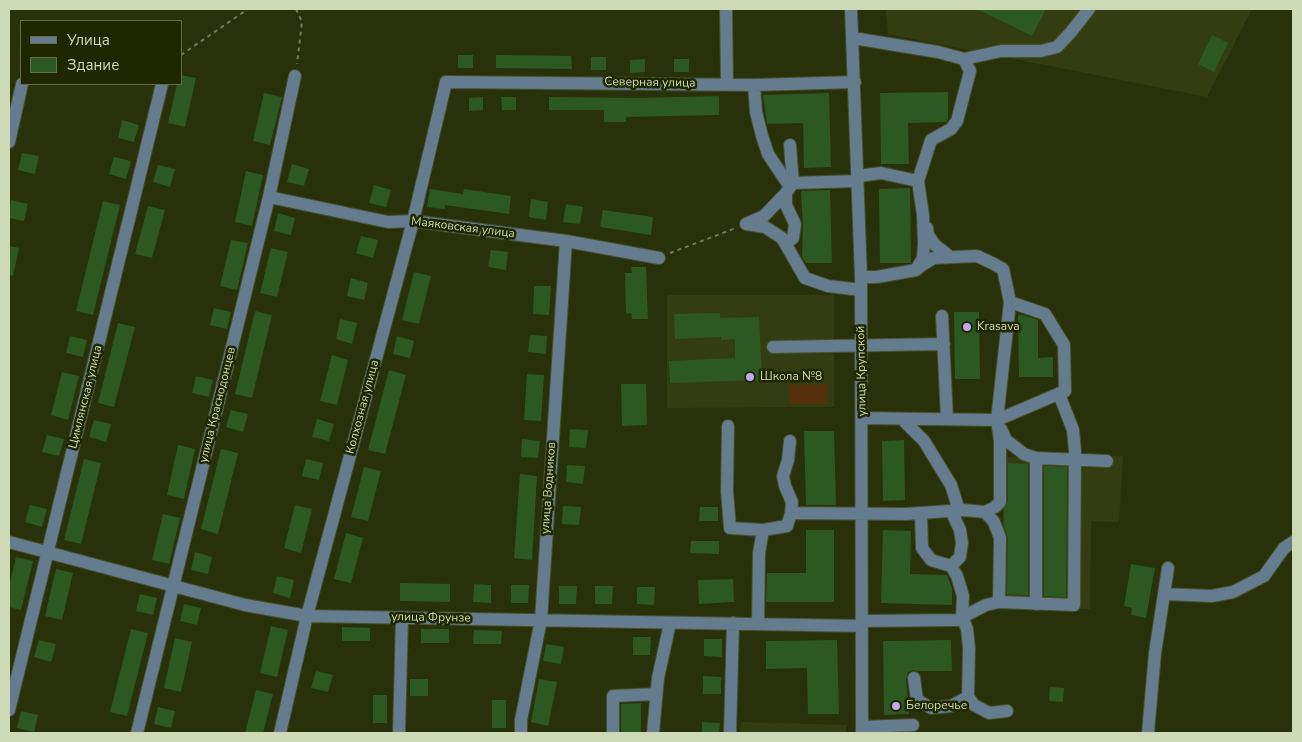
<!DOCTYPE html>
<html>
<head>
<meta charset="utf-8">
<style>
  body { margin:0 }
  #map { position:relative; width:1302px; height:742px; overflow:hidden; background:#28310a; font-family:"Nunito Sans",sans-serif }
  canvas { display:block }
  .frame { position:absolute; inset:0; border:10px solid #ced9b5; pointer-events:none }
  .legend { position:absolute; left:20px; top:20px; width:162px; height:65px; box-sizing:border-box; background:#1f2701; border:1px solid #656e49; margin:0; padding:6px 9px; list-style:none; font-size:15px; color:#ced9b5 }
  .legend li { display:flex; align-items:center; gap:10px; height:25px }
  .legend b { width:25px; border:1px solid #656e49 }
</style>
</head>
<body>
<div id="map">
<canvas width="1302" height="742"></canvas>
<div class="frame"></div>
<ul class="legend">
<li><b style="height:6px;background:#647c8d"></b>Улица</li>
<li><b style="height:14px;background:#2b5921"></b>Здание</li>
</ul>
</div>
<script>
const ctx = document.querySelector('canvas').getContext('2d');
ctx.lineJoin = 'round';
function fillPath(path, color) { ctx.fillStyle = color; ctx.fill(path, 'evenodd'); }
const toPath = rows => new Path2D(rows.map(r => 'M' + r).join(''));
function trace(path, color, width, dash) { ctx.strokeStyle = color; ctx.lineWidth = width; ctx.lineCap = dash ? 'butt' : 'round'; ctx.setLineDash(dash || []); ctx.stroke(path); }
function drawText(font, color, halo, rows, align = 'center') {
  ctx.font = font + ' "Nunito Sans",sans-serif'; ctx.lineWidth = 5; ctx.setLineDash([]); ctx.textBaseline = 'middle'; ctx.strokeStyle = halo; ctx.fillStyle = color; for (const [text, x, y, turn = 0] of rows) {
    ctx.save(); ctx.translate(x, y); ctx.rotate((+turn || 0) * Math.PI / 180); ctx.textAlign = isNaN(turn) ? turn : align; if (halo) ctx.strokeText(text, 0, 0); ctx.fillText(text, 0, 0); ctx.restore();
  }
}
fillPath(toPath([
  [886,9,1252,9,1207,97,888,34],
  [667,295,834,295,834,407,667,408],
  [1123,456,1119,522,1091,521,1090,609,1002,605,1003,457],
  [741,722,846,725,846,733,740,733]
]), '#343d12');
fillPath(toPath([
  [790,385,827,385,827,404,790,404]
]), '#56300b');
fillPath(toPath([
  [977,9,1046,9,1032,36],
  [1212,35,1228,43,1214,72,1198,64],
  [458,55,473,55,473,68,458,68],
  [496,55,571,56,572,69,496,68],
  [591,57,606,57,606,70,591,70],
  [645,59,645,72,630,73,630,60],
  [674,59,689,59,689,72,674,72],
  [181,75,196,78,185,127,168,123,177,84,181,84],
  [948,92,948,119,946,122,908,123,909,164,881,164,880,93],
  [264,93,282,97,270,145,253,141],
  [829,93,831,167,804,168,803,123,767,124,763,95],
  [719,96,719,115,626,117,626,122,604,122,604,110,549,110,549,97,638,98],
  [483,97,483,110,469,111,469,98],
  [501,97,516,97,516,110,502,110],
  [122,120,139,125,134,142,118,138],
  [22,153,39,156,35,174,18,170],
  [114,157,131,161,126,179,109,174],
  [292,164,309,169,304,186,287,182],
  [158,165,175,169,170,187,153,182],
  [246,171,263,175,252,226,235,222],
  [374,185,391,190,386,207,369,203],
  [910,188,911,263,880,263,879,189],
  [430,189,463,194,464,189,511,196,509,214,445,205,445,209,427,207],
  [830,190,832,263,806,263,802,257,803,225,801,191],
  [531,199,548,202,546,220,529,217],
  [11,200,28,204,24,221,9,218],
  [103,201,120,205,93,315,76,311],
  [566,204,583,207,580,224,563,222],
  [148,206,165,210,152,258,135,254],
  [603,210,653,217,651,235,600,227],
  [278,213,295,218,291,235,274,231],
  [361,236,378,240,373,258,356,253],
  [231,240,248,243,237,290,220,286],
  [9,246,19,248,13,276,9,275],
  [271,248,288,252,277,297,260,293],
  [491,250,508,252,506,270,488,267],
  [631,267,646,267,648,319,632,319,631,313,626,314,625,273,632,273],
  [414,272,431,276,419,324,402,320],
  [351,278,368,283,364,300,347,296],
  [534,286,551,286,549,315,533,314],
  [214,308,231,312,227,329,210,325],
  [255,311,272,315,252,398,235,394],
  [954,312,979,312,980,379,955,379],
  [720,313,720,318,759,317,762,380,670,383,669,361,735,358,735,339,721,340,721,337,675,339,674,314],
  [1018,315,1023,315,1038,320,1038,358,1053,357,1053,377,1019,377],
  [340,319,357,323,352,344,336,339],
  [118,323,135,327,114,407,98,403],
  [530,335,547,336,546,354,528,352],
  [70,336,87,340,83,357,66,353],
  [397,336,414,341,410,358,393,354],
  [332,355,348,360,337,405,320,401],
  [389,370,406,375,385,454,368,450],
  [62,372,79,376,68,420,51,415],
  [527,374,544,375,541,421,524,420],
  [196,376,213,380,209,397,192,393],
  [621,384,646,384,647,425,622,426],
  [231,410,248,414,243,432,226,427],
  [317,419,334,424,329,441,312,437],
  [94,420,111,424,106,442,89,437],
  [570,429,588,430,586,448,569,447],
  [804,431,834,431,836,505,806,505],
  [47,435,64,439,59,456,42,452],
  [522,439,540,441,538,458,521,457],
  [904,440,905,500,883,501,882,441],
  [178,445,195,449,184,499,167,495],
  [221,449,238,453,218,534,201,529],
  [84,459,101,463,81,544,64,540],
  [306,459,323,463,319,480,302,476],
  [1008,463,1028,464,1028,595,1007,594,1008,538,1004,526,1004,509,1008,502],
  [567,465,585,466,583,484,566,482],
  [1044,466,1067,467,1066,597,1044,596],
  [364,467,381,471,368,521,351,517],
  [520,474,537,476,532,560,514,558],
  [30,505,47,509,42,527,25,522],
  [295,505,312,509,301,553,284,548],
  [563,506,581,507,579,525,562,524],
  [700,507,718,507,718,521,699,521],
  [163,514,180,518,169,564,152,560],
  [806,530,834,530,834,602,766,602,767,573,806,573],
  [883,530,911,531,910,574,947,575,952,588,952,605,881,603],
  [346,533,363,538,351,583,334,579],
  [691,541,719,541,719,554,690,553],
  [195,552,212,557,208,574,191,570],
  [16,557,33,561,21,610,9,607,9,587],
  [1131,564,1155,568,1146,618,1131,615,1132,608,1124,606],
  [56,569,73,573,62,620,45,616],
  [277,576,294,580,290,598,273,593],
  [733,579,734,602,699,604,698,580],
  [400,583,450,584,450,602,400,601],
  [474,584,491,585,491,603,473,602],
  [511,585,529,585,528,603,511,603],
  [559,586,577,586,576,604,559,604],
  [595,586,613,586,612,604,595,604],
  [637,587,655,587,654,605,637,604],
  [140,594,157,598,153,615,136,611],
  [184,604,201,608,197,625,180,621],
  [271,626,288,630,277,677,260,673],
  [342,627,370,628,370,641,342,641],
  [131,629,148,633,127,716,110,712],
  [421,629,449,629,449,643,421,643],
  [474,630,502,631,501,644,473,644],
  [633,637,651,637,650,655,633,655],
  [175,638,192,642,181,692,164,688],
  [704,639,722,639,722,657,704,656],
  [39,640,56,644,51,662,34,657],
  [837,640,839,714,808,714,807,668,766,669,766,641],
  [951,640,952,671,918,671,913,670,908,672,906,679,909,714,884,715,883,641],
  [546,644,564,647,561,664,543,661],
  [316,671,333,675,328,692,311,688],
  [703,676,721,677,721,694,703,694],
  [410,679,428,679,428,696,410,696],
  [539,679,557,682,548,726,531,722],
  [1050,687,1064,688,1063,702,1049,701],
  [256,690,273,694,263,733,245,733],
  [373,695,387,695,387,723,373,723],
  [492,700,506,700,506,728,492,728],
  [641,703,641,733,621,733,621,704],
  [158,707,175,711,171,728,154,724],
  [21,711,38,715,34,732,17,728],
  [702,722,720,723,719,733,702,733]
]), '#2b5921');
const minor = toPath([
  [726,9,727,84],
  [851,9,861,277,862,733],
  [853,38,938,52,964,59,970,71,957,121,951,129,931,140,918,181],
  [964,59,1001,51,1041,51,1057,47,1071,32,1089,9],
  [754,85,756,112,762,136,768,154,790,187],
  [9,142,22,84],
  [790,145,793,183,858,181],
  [858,176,881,173,918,181,923,215,924,244,923,258,917,268],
  [269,197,388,222,413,221,566,241,659,258],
  [746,224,765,227,782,238,805,278,828,286,861,290],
  [746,224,764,216,786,193],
  [927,228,928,235,935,245,949,256],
  [786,244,793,238,795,224,786,205,786,193,793,183],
  [861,277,877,277,916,270,922,265,934,258,977,256,992,263,1003,269,1010,302],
  [942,316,947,419],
  [773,347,944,344],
  [902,419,924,441,951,485,957,504,954,517,960,530,962,543,960,557,951,566],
  [728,426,727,491,730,528,763,530,759,553,758,624],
  [1001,429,1006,440,1024,454,1036,458,1107,461],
  [1036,458,1036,604],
  [791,513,906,514,963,510,985,512,995,507,1000,502,1000,441,997,420,1010,302,1045,314,1064,345,1065,391,997,420,862,418],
  [921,513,922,548,931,560,951,566,957,576,963,596,962,617,967,629,969,648,968,697,974,705,989,713,1007,711],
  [763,530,787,526,791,513,792,502,785,486,783,476,788,460,790,441],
  [9,542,245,605,307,616,862,626],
  [1164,594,1212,596,1233,592,1264,576,1284,548,1293,542],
  [999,602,1074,605,1075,451,1073,430,1059,394],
  [862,621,957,620,986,605,999,602,1000,538,994,522,985,512],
  [914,678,917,700,931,708,951,706,968,697],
  [9,710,162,84],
  [862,727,913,725],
  [137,733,269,197,295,76],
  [280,733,307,616,413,221,446,82,754,85,855,82],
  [399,733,402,618],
  [521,733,521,720,541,620,566,241],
  [613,733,613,696,656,694],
  [653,733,658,678,670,623],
  [730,733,733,623],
  [1148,733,1155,653,1168,568]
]);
trace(minor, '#464f29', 14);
trace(toPath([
  [296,9,302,22,297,64],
  [181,55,248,9],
  [670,253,736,228]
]), '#717b56', 2, [4, 4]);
trace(minor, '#647c8d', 12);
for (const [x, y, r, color] of [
  [967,327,5,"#c2a7f2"],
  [750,377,5,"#c2a7f2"],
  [896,706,5,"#c2a7f2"]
]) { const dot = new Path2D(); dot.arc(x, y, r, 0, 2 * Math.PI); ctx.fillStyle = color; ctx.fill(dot); trace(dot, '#1f2701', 2); }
drawText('12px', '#ced9b5', '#1f2701', [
  ["Северная улица",650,83,1],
  ["Маяковская улица",463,228,7],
  ["улица Крупской",862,371,-91],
  ["Цимлянская улица",86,397,-76],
  ["улица Краснодонцев",218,405,-76],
  ["Колхозная улица",363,407,-75],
  ["улица Водников",549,488,-86],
  ["улица Фрунзе",431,618,1]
]);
drawText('12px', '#ced9b5', '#1f2701', [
  ["Krasava",977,327],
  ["Школа №8",760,377],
  ["Белоречье",906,706]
], 'left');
</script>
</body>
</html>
